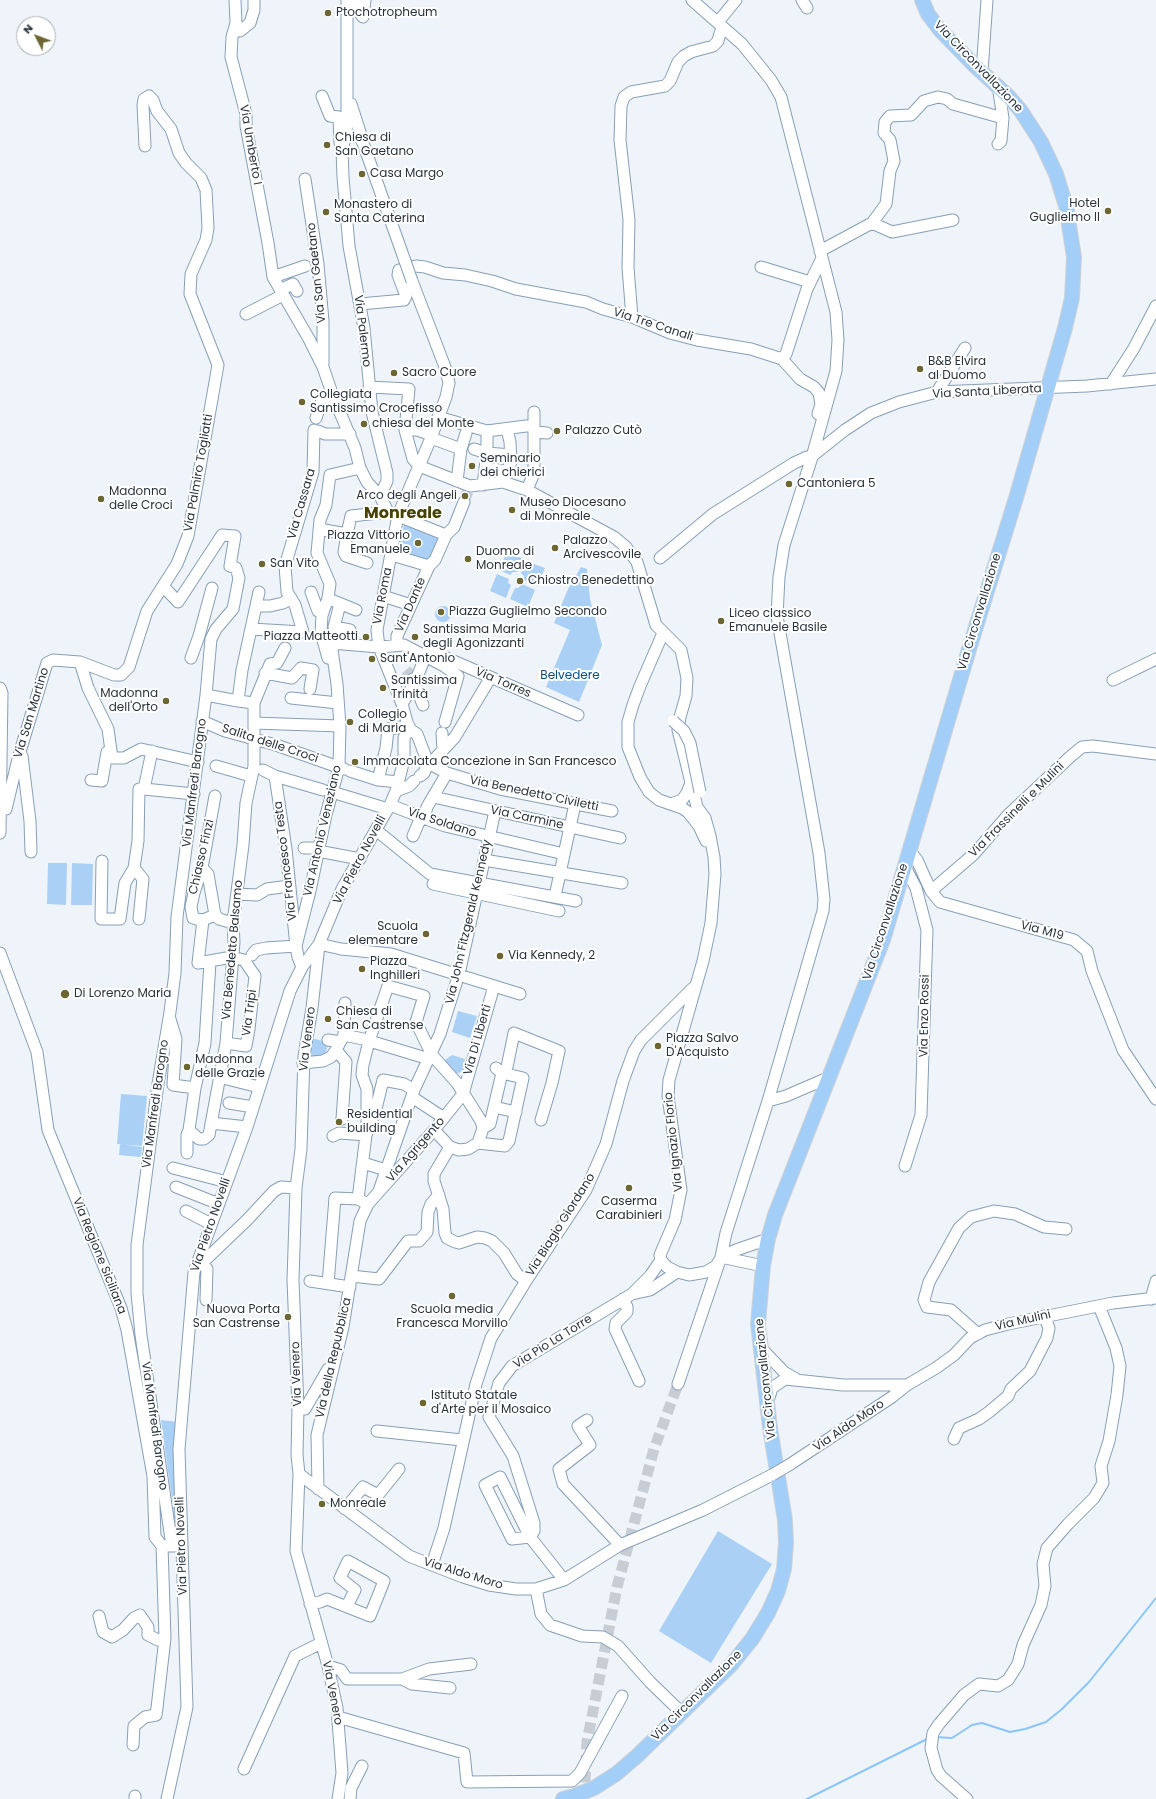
<!DOCTYPE html>
<html>
<head>
<meta charset="utf-8">
<style>
  body { margin:0 }
  #map { position:relative; width:1156px; height:1799px; overflow:hidden; background:#eff4fa; font-family:Poppins,sans-serif }
  canvas { display:block }
  .north { position:absolute; left:16px; top:16px; width:40px; height:40px; box-sizing:border-box; background:#fff; border:1px solid #a9adb1; border-radius:50%; rotate:312deg; font-size:11px; font-weight:700; line-height:16px; text-align:center; color:#29333d }
  .north::after { content:''; display:block; margin:auto; width:14px; height:18px; background:#6b6632; clip-path:polygon(50% 0,100% 100%,50% 72%,0 100%) }
</style>
</head>
<body>
<div id="map">
<canvas width="1156" height="1799"></canvas>
<div class="north">N</div>
</div>
<script>
const ctx = document.querySelector('canvas').getContext('2d');
ctx.lineJoin = 'round';
function fillPath(path, color) { ctx.fillStyle = color; ctx.fill(path, 'evenodd'); }
const toPath = rows => new Path2D(rows.map(r => 'M' + r).join(''));
function trace(path, color, width, dash) { ctx.strokeStyle = color; ctx.lineWidth = width; ctx.lineCap = dash ? 'butt' : 'round'; ctx.setLineDash(dash || []); ctx.stroke(path); }
function drawText(font, color, halo, rows, align = 'center') {
  ctx.font = font + ' Poppins,sans-serif'; ctx.lineWidth = 4; ctx.setLineDash([]); ctx.textBaseline = 'middle'; ctx.strokeStyle = halo; ctx.fillStyle = color; for (const [text, x, y, turn = 0] of rows) {
    ctx.save(); ctx.translate(x, y); ctx.rotate((+turn || 0) * Math.PI / 180); ctx.textAlign = isNaN(turn) ? turn : align; if (halo) ctx.strokeText(text, 0, 0); ctx.fillText(text, 0, 0); ctx.restore();
  }
}
fillPath(toPath([
  [405,521,440,534,430,561,397,551],
  [507,552,523,559,518,572,513,572,510,575,499,570],
  [526,561,545,568,537,586,524,580,524,576,521,573],
  [581,567,587,569,590,599,602,645,579,702,546,687,570,630,554,623,568,589],
  [497,574,509,579,508,583,511,585,506,598,490,591],
  [522,584,535,590,528,607,510,599,515,588,518,588],
  '435 614a8 8 0 1 1 16 0a8 8 0 1 1-16 0Z',
  [48,863,67,863,66,905,47,904],
  [72,863,93,864,92,905,71,905],
  [458,1011,477,1016,470,1038,452,1032],
  [311,1038,323,1041,328,1044,325,1056,309,1058],
  [452,1055,465,1059,462,1072,454,1074,445,1060],
  [121,1094,147,1096,142,1146,117,1144],
  [120,1144,142,1147,141,1157,119,1155],
  [161,1420,178,1422,178,1529,176,1529],
  [718,1531,772,1564,711,1663,659,1631]
]), '#aad0f6');
trace(toPath([
  [935,1737,952,1738,972,1725,982,1723,1010,1732,1025,1729,1046,1722,1062,1709,1089,1682,1156,1598],
  [807,1799,927,1739]
]), '#8bc5fe', 2);
trace(toPath([
  [464,502,468,491],
  [406,670,411,676],
  [584,1799,587,1742,617,1587,654,1449,678,1384]
]), '#c7cdd4', 11, [11, 5.5]);
const minor = toPath([
  [235,0,236,23,232,37,231,57,246,114,246,126,268,243,273,277,309,339,323,367,333,396,355,448,360,468,367,482,380,496,388,512,446,535],
  [347,0,347,131,342,149,343,177,349,246,364,328,372,412,387,473,387,481,380,496],
  [358,0,358,11,363,17,365,0],
  [802,0,807,8],
  [718,22,736,0],
  [236,30,240,31,250,23,254,10,254,0],
  [982,72,987,0],
  [322,96,330,116,339,117,340,143],
  [351,104,360,132,360,138],
  [360,138,363,143,405,261],
  [998,144,1001,141,1003,118,998,86],
  [305,179,318,264,323,321,323,364],
  [872,223,892,232,953,220],
  [820,251,872,223,886,204,890,171,894,161,890,140,884,133,885,122,890,116,911,115,924,101,938,97,947,99,953,104,1003,118],
  [761,267,810,282],
  [273,277,305,266],
  [280,290,293,284,297,291],
  [360,304,404,300,406,296,398,275,399,270,416,266,425,267,443,273,465,275,492,281,516,289,586,302,603,309,632,317,670,333,697,340,751,349,782,359,800,379,814,387,819,393,821,404,818,414],
  [246,314,283,295],
  [632,317,628,268,629,220,620,140,621,106,624,97,631,92,665,86,670,81,678,62,684,56,691,52,713,46,718,41,720,33,724,28],
  [782,359,786,354,807,289,822,258],
  [1111,384,1134,348,1156,306],
  [369,387,409,389,405,430,413,459,419,466,470,486,503,482,527,490,614,537,626,547,637,562,656,625,681,650,687,678,686,696,680,717,678,730,697,807,705,818,710,836,714,857,715,874,711,923,703,961,669,1080,668,1096,681,1190,675,1220,660,1255,661,1260,667,1267,677,1272,689,1275,706,1272,716,1266,719,1261],
  [937,392,965,348],
  [438,417,487,431,534,425,534,412],
  [316,418,321,403,333,396],
  [405,430,417,430,432,435],
  [318,431,325,434,350,434],
  [534,432,547,433],
  [431,438,461,449],
  [474,449,487,453,511,455],
  [811,457,845,430,871,413,899,402,937,392,1087,386,1156,379],
  [485,468,507,471],
  [457,481,461,449,466,433],
  [503,482,511,462,510,442,507,429],
  [483,485,487,453,487,431],
  [527,490,534,473,534,425],
  [319,529,347,534,351,516,388,512],
  [347,534,344,552,346,556,367,563],
  [392,555,429,566],
  [660,558,713,514,794,463,807,457],
  [163,586,178,602,222,535,235,536,230,566,236,568,239,578,233,609,216,629,211,639,206,695,177,917,175,973,170,1012,158,1084,137,1245,137,1293,141,1335,172,1546],
  [311,592,318,611,323,613],
  [383,596,411,605],
  [334,601,356,610],
  [340,604,334,627,350,630],
  [256,606,270,606,283,603,291,598],
  [251,629,303,632,295,605,287,592,285,566,313,472,314,430],
  [663,633,640,686,633,705,628,722,628,747,640,777,649,792,659,800,682,808,688,812,699,826,706,841],
  [397,644,397,636,429,566,435,560,446,535,454,527,464,502],
  [191,658,199,636,212,588],
  [328,658,321,633,322,615,328,598,330,584,317,553,320,520,326,505,330,475,360,468],
  [80,662,88,688,108,729,112,758,124,758,141,749,198,762],
  [265,673,292,678,301,668,313,670,310,689],
  [413,679,423,705],
  [1113,680,1156,659],
  [0,688,2,693,0,833],
  [206,695,238,701,254,703],
  [291,698,338,703],
  [238,701,242,670,259,592],
  [402,704,415,682,428,650,578,715],
  [202,721,225,731,276,745,344,769],
  [254,723,340,726],
  [409,729,402,704,379,647,377,630,398,515,431,438,446,397,449,383,445,367,412,281],
  [409,729,417,734,428,763,447,773,500,789,612,811],
  [442,733,443,750],
  [20,755,22,756,30,821,31,852],
  [430,764,455,737,488,682],
  [216,766,251,776],
  [263,770,275,776,323,790],
  [350,771,378,780,399,782],
  [275,776,286,849,296,946,298,957,302,967],
  [420,776,424,773,428,763],
  [91,780,102,781,107,752,110,756],
  [378,780,386,748,388,729,409,726],
  [144,789,194,794],
  [396,791,409,786,414,781],
  [332,792,388,809],
  [433,797,620,838],
  [671,804,682,800,687,793,691,783],
  [390,805,445,826,564,854],
  [1,809,6,809,19,755,47,663,53,660,80,662,114,675,121,675,129,667,147,611,177,564,188,536,218,365,190,294,191,274,206,240,208,228,206,190,201,178,186,163,179,153,171,129,157,111,153,100,149,96,144,99,143,105,145,146],
  [424,818,427,807,447,773],
  [376,830,430,874,576,901],
  [413,836,421,817],
  [304,848,319,848],
  [318,851,360,859],
  [910,851,917,860,931,891,940,902,1074,940,1087,951,1092,971,1123,1050,1156,1099],
  [484,860,622,883],
  [102,861,101,919,120,919,125,883,134,868,138,841,139,789,144,789,152,751],
  [905,867,916,888,927,930,921,1115,905,1166],
  [134,868,143,879,139,919],
  [202,868,208,874,215,915],
  [433,884,559,911],
  [931,891,974,854,1008,815,1071,756,1082,747,1093,746,1156,754],
  [237,894,257,895,267,889,289,886],
  [555,896,575,804],
  [193,918,191,907,194,893,202,868,215,796],
  [196,919,203,920,215,915,219,919,233,923],
  [203,920,198,963,232,957,244,960,255,976,249,1029,246,1046,226,1043],
  [319,944,341,949,391,954,520,994],
  [319,945,312,1008,304,1056,301,1149,296,1188,293,1280,298,1408,297,1455,299,1474,296,1551,328,1666,337,1708,342,1773,338,1799],
  [296,946,310,891,326,815,339,767,340,726,337,684,331,643,379,647,404,645,444,666,458,676,445,722],
  [0,953,37,1052,48,1130,121,1308,127,1330,153,1476,155,1537,162,1546,179,1546],
  [252,955,256,950,266,948,296,946],
  [170,1019,176,1039,173,1085,195,1088],
  [344,1035,363,1039,429,1059],
  [328,1040,340,1042],
  [336,1050,346,1062,342,1119],
  [303,1063,323,1061,331,1057,336,1050,344,1035,345,1003],
  [219,1077,259,1087],
  [412,1097,444,1118],
  [768,1101,786,1096,830,1077],
  [229,1103,253,1107],
  [494,1107,516,1112],
  [211,1123,247,1127],
  [483,1128,490,1124,502,1073,507,1067,514,1033,559,1051,552,1083,541,1120],
  [189,1130,199,1139,204,1139,209,1135,226,1043,234,942,233,923,243,845,246,803,254,766,254,703,270,664,277,663,285,648],
  [367,1131,367,1089,362,1075,363,1065,369,1041,388,986,424,996,416,1022,432,1055,457,1083,481,1121,483,1128,478,1143,468,1149,459,1150,450,1147,434,1130],
  [333,1136,339,1133,366,1135],
  [478,1143,505,1146,509,1141,523,1078,502,1073,496,1068],
  [450,1147,434,1174,434,1181,443,1209,445,1233,447,1238,455,1242,459,1243,477,1237,485,1238,492,1241,504,1253,517,1274,526,1281],
  [187,1153,187,1135,189,1130,195,1088,205,1043,210,962],
  [363,1163,386,1170],
  [173,1168,227,1182],
  [176,1187,219,1204],
  [380,1188,414,1090,440,1034,459,974,495,811],
  [358,1199,366,1135,375,1113,383,1080,404,1084,414,1090],
  [186,1211,211,1224],
  [721,1257,736,1250,768,1239],
  [721,1257,763,1266],
  [198,1262,202,1263,247,1220,274,1191,281,1187,296,1188],
  [202,1263,207,1269,206,1300],
  [351,1276,379,1279,408,1241,419,1241,427,1232,428,1212,431,1204,439,1195],
  [310,1281,350,1287],
  [328,1284,335,1198,358,1199,364,1202],
  [632,1294,650,1290,677,1272],
  [623,1299,627,1307,627,1312,616,1323,615,1329,639,1381],
  [1151,1299,1156,1281],
  [978,1334,951,1310,927,1307,924,1300,929,1282,959,1228,971,1217,994,1211,1015,1214,1044,1227,1066,1229],
  [760,1347,784,1372,796,1379],
  [678,1384,721,1257,726,1233,768,1101,823,911,824,899,819,853,777,616,779,577,784,545,812,457,836,371,838,340,836,312,781,97,771,80,742,44,692,0],
  [768,1401,772,1388,785,1379,843,1385,907,1385],
  [298,1408,305,1409,328,1369],
  [587,1420,578,1426,590,1445,559,1469,563,1484,620,1545],
  [377,1431,462,1440],
  [954,1439,959,1428,979,1419,989,1412,1008,1396,1011,1389,1030,1371,1047,1338,1049,1328,1044,1316],
  [789,1465,892,1397,907,1385,936,1368,954,1355,970,1338,985,1330,1008,1324,1113,1303,1156,1298],
  [299,1474,409,1556,463,1577,489,1585,516,1589,536,1589,564,1580,620,1545,703,1510,772,1475],
  [318,1489,317,1435,343,1327,360,1221,368,1204,434,1130,463,1094,494,986],
  [345,1509,363,1487,378,1495,399,1469],
  [432,1565,444,1528,476,1384,491,1338,526,1281,586,1190,606,1144,623,1081,634,1051,641,1040,693,988],
  [564,1580,530,1537,500,1477,485,1485,512,1539,530,1537,534,1531,534,1523,513,1456,489,1417,499,1383,512,1366,632,1294,650,1276,661,1260],
  [536,1589,541,1614,550,1625,582,1636,603,1637,618,1646,650,1682,682,1713],
  [310,1604,320,1602,327,1599,370,1616,384,1581,348,1561,340,1578,355,1590,347,1606],
  [99,1616,103,1632,112,1637,123,1630,134,1618,140,1615,148,1627,148,1635,158,1640,165,1638],
  [328,1666,341,1670,347,1679,402,1679,429,1669,471,1664],
  [402,1679,412,1684,450,1688],
  [338,1717,464,1753,467,1782,572,1781,580,1773,622,1696],
  [133,1745,134,1726,145,1717,156,1715,157,1708,165,1638,162,1546],
  [244,1769,295,1656,321,1643],
  [135,1799,135,1796],
  [167,1799,187,1707,179,1449,194,1272,247,1127,290,991,302,967,319,944,342,889,390,805,396,791,404,760,404,738,409,729],
  [350,1799,351,1788,362,1766],
  [967,1799,941,1776,937,1770,931,1748,933,1733,939,1724,964,1695,979,1684,998,1686,1008,1680,1018,1664,1023,1645,1041,1605,1045,1586,1043,1564,1047,1548,1068,1524,1094,1498,1103,1483,1101,1466,1109,1441,1117,1395,1120,1366,1116,1348,1099,1306]
]);
const major = toPath([
  [563,1799,574,1796,594,1788,616,1774,637,1756,731,1665,752,1639,768,1613,778,1591,784,1569,786,1543,785,1520,770,1428,758,1324,763,1266,768,1239,775,1215,883,940,970,646,1016,498,1065,328,1072,298,1074,257,1066,206,1056,174,1041,142,1021,111,1009,97,974,65,940,30,928,14,922,0]
]);
trace(minor, '#879fb8', 13);
trace(major, '#d0d2d4', 16);
trace(minor, '#fff', 11);
trace(major, '#a3cef8', 14);
const minorBridge = toPath([
  [405,261,412,281],
  [673,721,684,731,690,743,700,792],
  [772,1475,789,1465]
]);
trace(minorBridge, '#879fb8', 13, []);
trace(minorBridge, '#fff', 11);
for (const [x, y, r, color] of [
  [328,13,4,"#6b6632"],
  [327,145,4,"#6b6632"],
  [362,174,4,"#6b6632"],
  [1108,211,4,"#6b6632"],
  [326,212,4,"#6b6632"],
  [920,369,4,"#6b6632"],
  [394,373,4,"#6b6632"],
  [302,402,4,"#6b6632"],
  [364,424,4,"#6b6632"],
  [557,431,4,"#6b6632"],
  [472,466,4,"#6b6632"],
  [789,484,4,"#6b6632"],
  [465,496,4,"#6b6632"],
  [101,499,4,"#6b6632"],
  [512,510,4,"#6b6632"],
  [418,543,4,"#6b6632"],
  [555,548,4,"#6b6632"],
  [468,559,4,"#6b6632"],
  [262,564,4,"#6b6632"],
  [520,581,4,"#6b6632"],
  [441,612,4,"#6b6632"],
  [721,621,4,"#6b6632"],
  [366,637,4,"#6b6632"],
  [415,637,4,"#6b6632"],
  [372,659,4,"#6b6632"],
  [383,688,4,"#6b6632"],
  [166,701,4,"#6b6632"],
  [350,722,4,"#6b6632"],
  [355,762,4,"#6b6632"],
  [426,934,4,"#6b6632"],
  [500,956,4,"#6b6632"],
  [362,969,4,"#6b6632"],
  [65,994,5,"#6b6632"],
  [328,1019,4,"#6b6632"],
  [658,1046,4,"#6b6632"],
  [187,1067,4,"#6b6632"],
  [339,1122,4,"#6b6632"],
  [629,1188,4,"#6b6632"],
  [452,1296,4,"#6b6632"],
  [288,1317,4,"#6b6632"],
  [423,1403,4,"#6b6632"],
  [322,1504,4,"#6b6632"]
]) { const dot = new Path2D(); dot.arc(x, y, r, 0, 2 * Math.PI); ctx.fillStyle = color; ctx.fill(dot); trace(dot, '#fff', 1.5); }
drawText('12px', '#29333d', '#fff', [
  ["Ptochotropheum",336,13],
  ["Chiesa di",335,138],
  ["San Gaetano",335,152],
  ["Casa Margo",370,174],
  ["Hotel",1100,204,"right"],
  ["Guglielmo II",1100,218,"right"],
  ["Monastero di",334,205],
  ["Santa Caterina",334,219],
  ["B&B Elvira",928,362],
  ["al Duomo",928,376],
  ["Sacro Cuore",402,373],
  ["Collegiata",310,395],
  ["Santissimo Crocefisso",310,409],
  ["chiesa del Monte",372,424],
  ["Palazzo Cutò",565,431],
  ["Seminario",480,459],
  ["dei chierici",480,473],
  ["Cantoniera 5",797,484],
  ["Madonna",109,492],
  ["delle Croci",109,506],
  ["Arco degli Angeli",457,496,"right"],
  ["Museo Diocesano",520,503],
  ["di Monreale",520,517],
  ["Piazza Vittorio",410,536,"right"],
  ["Emanuele",410,550,"right"],
  ["Palazzo",563,541],
  ["Arcivescovile",563,555],
  ["Duomo di",476,552],
  ["Monreale",476,566],
  ["San Vito",270,564],
  ["Chiostro Benedettino",528,581],
  ["Piazza Guglielmo Secondo",449,612],
  ["Liceo classico",729,614],
  ["Emanuele Basile",729,628],
  ["Santissima Maria",423,630],
  ["degli Agonizzanti",423,644],
  ["Piazza Matteotti",358,637,"right"],
  ["Sant'Antonio",380,659],
  ["Santissima",391,681],
  ["Trinità",391,695],
  ["Madonna",158,694,"right"],
  ["dell'Orto",158,708,"right"],
  ["Collegio",358,715],
  ["di Maria",358,729],
  ["Immacolata Concezione in San Francesco",363,762],
  ["Scuola",418,927,"right"],
  ["elementare",418,941,"right"],
  ["Via Kennedy, 2",508,956],
  ["Piazza",370,962],
  ["Inghilleri",370,976],
  ["Di Lorenzo Maria",74,994],
  ["Chiesa di",336,1012],
  ["San Castrense",336,1026],
  ["Piazza Salvo",666,1039],
  ["D'Acquisto",666,1053],
  ["Madonna",195,1060],
  ["delle Grazie",195,1074],
  ["Residential",347,1115],
  ["building",347,1129],
  ["Caserma",629,1202,"center"],
  ["Carabinieri",629,1216,"center"],
  ["Nuova Porta",280,1310,"right"],
  ["San Castrense",280,1324,"right"],
  ["Scuola media",452,1310,"center"],
  ["Francesca Morvillo",452,1324,"center"],
  ["Istituto Statale",431,1396],
  ["d'Arte per il Mosaico",431,1410],
  ["Monreale",330,1504]
], 'left');
drawText('12px', '#29333d', '#fff', [
  ["Via Circonvallazione",978,67,46],
  ["Via Umberto I",250,145,80],
  ["Via San Gaetano",317,273,-96],
  ["Via Tre Canali",653,325,18],
  ["Via Palermo",362,331,83],
  ["Via Santa Liberata",987,392,-3],
  ["Via Palmiro Togliatti",199,473,-80],
  ["Via Cassara",302,504,-74],
  ["Via Roma",383,596,-79],
  ["Via Dante",411,605,-66],
  ["Via Circonvallazione",980,612,-73],
  ["Via Torres",503,683,23],
  ["Via San Martino",32,713,-73],
  ["Salita delle Croci",270,744,18],
  ["Via Manfredi Barogno",195,783,-83],
  ["Via Benedetto Civiletti",534,794,12],
  ["Via Frassinelli e Mulini",1017,810,-45],
  ["Via Carmine",527,818,12],
  ["Via Soldano",442,823,18],
  ["Via Antonio Veneziano",323,831,-77],
  ["Chiasso Finzi",202,857,-77],
  ["Via Pietro Novelli",360,860,-62],
  ["Via Francesco Testa",286,861,-97],
  ["Via John Fitzgerald Kennedy",469,922,-77],
  ["Via Circonvallazione",886,922,-72],
  ["Via M19",1042,931,15],
  ["Via Benedetto Balsamo",233,950,-85],
  ["Via Tripi",250,1013,-82],
  ["Via Enzo Rossi",925,1016,-89],
  ["Via Venero",308,1039,-83],
  ["Via Di Liberti",478,1040,-74],
  ["Via Manfredi Barogno",156,1104,-82],
  ["Via Ignazio Florio",674,1142,-96],
  ["Via Agrigento",416,1150,-49],
  ["Via Pietro Novelli",211,1225,-71],
  ["Via Biagio Giordano",561,1225,-58],
  ["Via Regione Siciliana",99,1256,68],
  ["Via Mulini",1023,1321,-13],
  ["Via Pio La Torre",553,1342,-32],
  ["Via della Repubblica",334,1358,-77],
  ["Via Venero",297,1374,-92],
  ["Via Circonvallazione",766,1379,-96],
  ["Via Manfredi Barogno",154,1426,82],
  ["Via Aldo Moro",849,1426,-34],
  ["Via Pietro Novelli",182,1546,-92],
  ["Via Aldo Moro",463,1574,17],
  ["Via Venero",332,1693,79],
  ["Via Circonvallazione",697,1696,-45]
]);
drawText('12px', '#0c4c80', '#fff', [
  ["Belvedere",570,676]
]);
drawText('bold 16px', '#484200', '#fff', [
  ["Monreale",403,514]
]);
</script>
</body>
</html>
